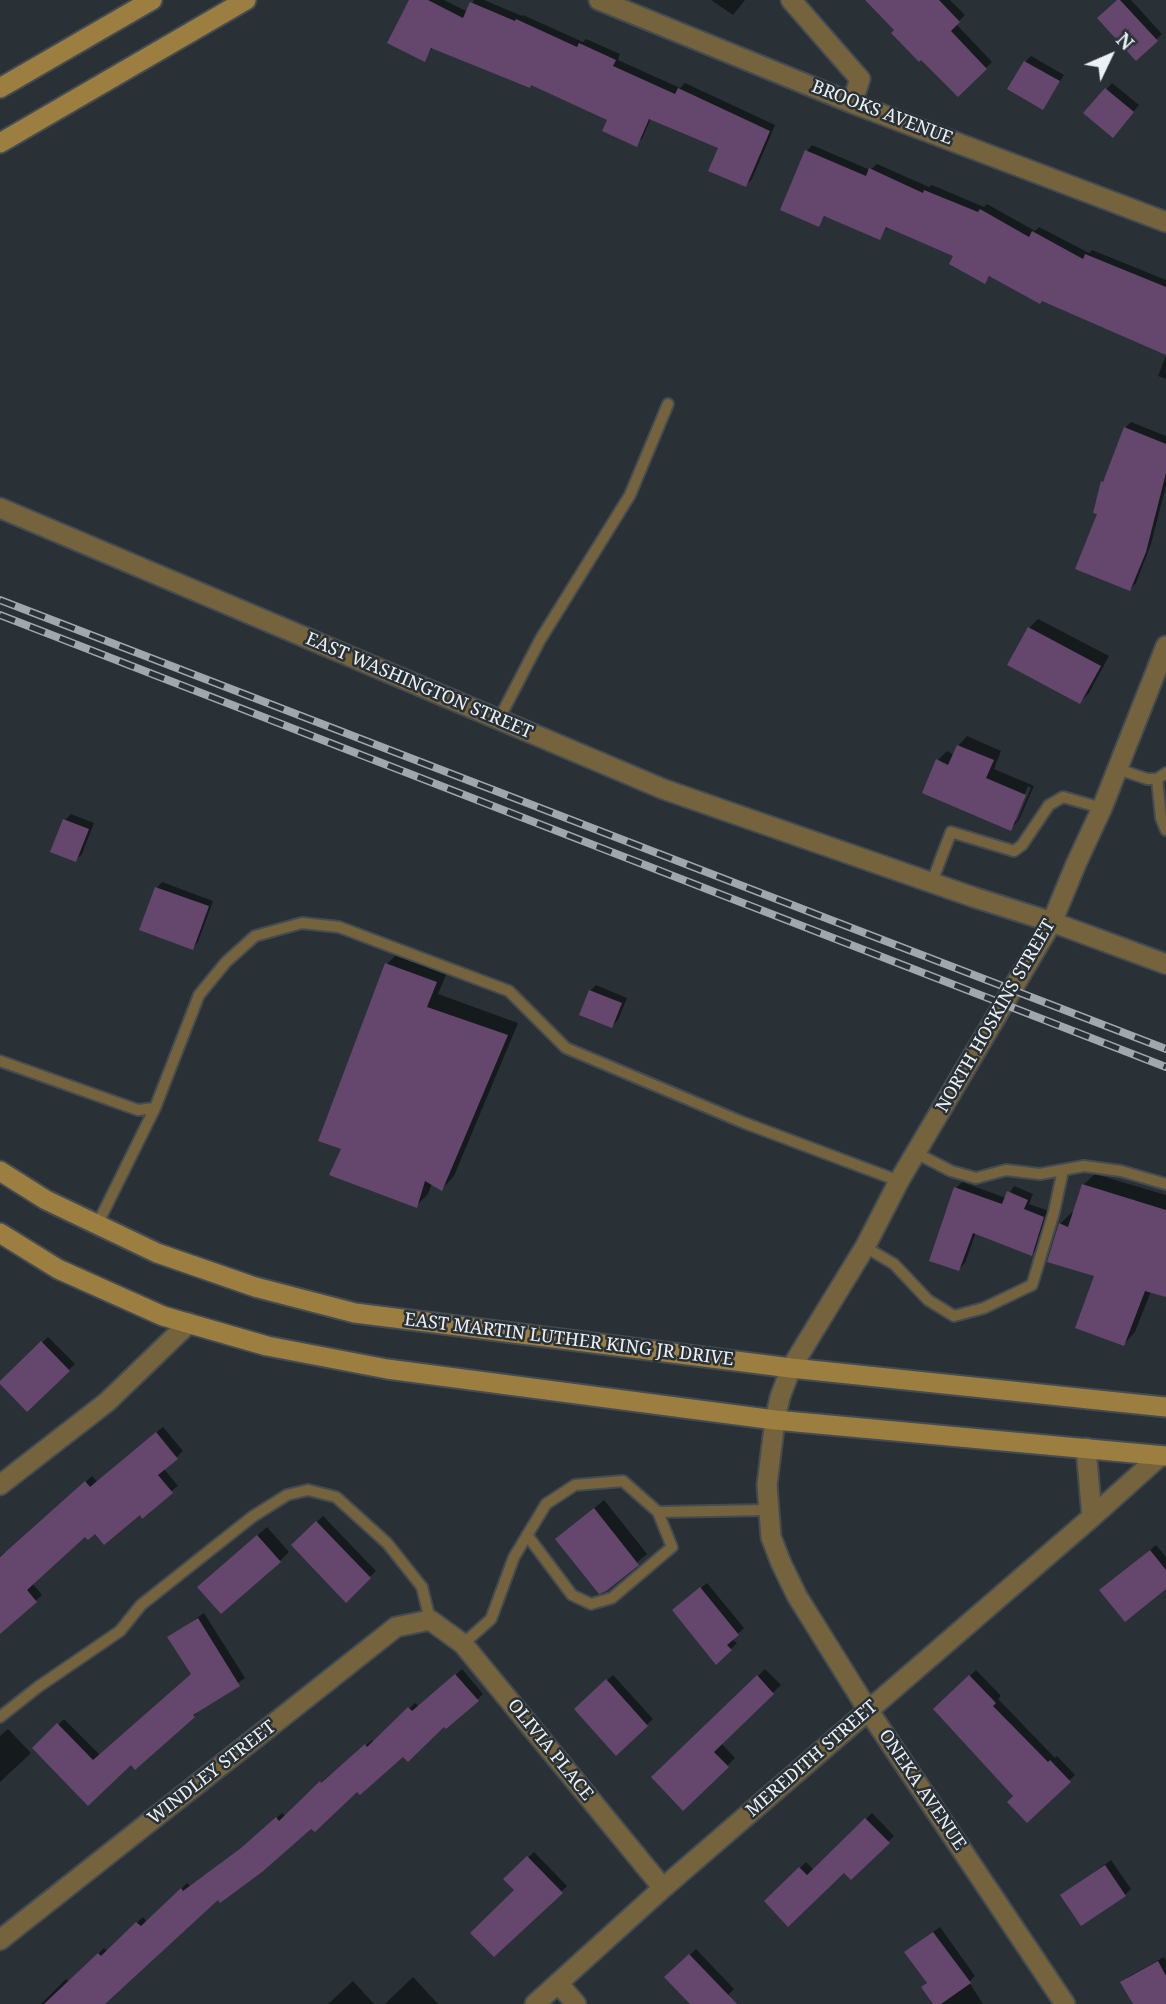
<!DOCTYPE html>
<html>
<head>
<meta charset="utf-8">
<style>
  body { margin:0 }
  #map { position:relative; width:1166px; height:2004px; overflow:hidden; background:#293137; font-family:"Noto Serif",serif }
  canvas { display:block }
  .north { position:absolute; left:1075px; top:21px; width:70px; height:70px; -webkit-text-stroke:5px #293137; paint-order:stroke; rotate:46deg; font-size:19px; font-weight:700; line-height:28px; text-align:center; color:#ebf1f5 }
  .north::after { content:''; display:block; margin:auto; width:24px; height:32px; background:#ebf1f5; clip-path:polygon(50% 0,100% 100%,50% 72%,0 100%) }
</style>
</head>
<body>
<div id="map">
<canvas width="1166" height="2004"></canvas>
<div class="north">N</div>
</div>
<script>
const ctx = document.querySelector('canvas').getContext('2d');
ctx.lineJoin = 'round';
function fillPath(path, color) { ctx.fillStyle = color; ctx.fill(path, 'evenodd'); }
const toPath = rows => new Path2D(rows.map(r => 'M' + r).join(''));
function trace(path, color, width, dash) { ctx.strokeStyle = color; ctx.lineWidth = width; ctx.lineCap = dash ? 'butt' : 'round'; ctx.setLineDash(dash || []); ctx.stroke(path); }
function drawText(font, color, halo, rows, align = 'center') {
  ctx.font = font + ' "Noto Serif",serif'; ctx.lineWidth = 5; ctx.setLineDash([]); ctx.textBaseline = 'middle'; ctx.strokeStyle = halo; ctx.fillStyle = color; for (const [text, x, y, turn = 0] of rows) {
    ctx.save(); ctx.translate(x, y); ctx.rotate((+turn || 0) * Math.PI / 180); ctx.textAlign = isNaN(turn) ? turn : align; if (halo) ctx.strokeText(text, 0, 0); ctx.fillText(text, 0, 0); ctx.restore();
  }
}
fillPath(toPath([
  [411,0,444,0,468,12,474,0,484,0,522,16,523,15,583,42,586,39,620,54,618,60,680,88,685,83,775,125,752,179,746,185,720,147,651,118,642,139,636,144,609,119,532,84,433,47,424,60],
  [711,0,745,0,733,15],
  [867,0,950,0,965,15,956,24,992,62,958,95],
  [1119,0,1131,0,1162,34,1136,58],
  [1031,56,1064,75,1043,108,1025,62],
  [1112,83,1139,105,1118,130,1086,113],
  [812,145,870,170,877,164,929,187,932,185,984,207,987,204,1035,231,1039,227,1089,253,1092,250,1166,280,1166,353,991,275,984,282,955,255,888,226,880,238,826,215,818,225,807,151],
  [1166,355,1166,379,1158,376],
  [1131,422,1166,436,1166,486,1151,544,1136,583,1130,589,1099,512,1102,482,1107,477,1125,428],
  [1038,619,1109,656,1089,693,1080,702,1029,628],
  [967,736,1001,751,994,769,1034,786,1019,820,1010,829,938,760,947,751,954,755,958,746],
  [1028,786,1031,788,1017,821,1013,821],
  [71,814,94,823,82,854,76,860,53,851,65,820],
  [162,882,213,901,198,942,193,948,157,888],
  [399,952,448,970,438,994,518,1023,454,1176,442,1189,432,1183,428,1194,416,1206,343,1148,387,964],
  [596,985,627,998,618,1020,612,1026,590,991],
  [1095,1174,1166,1195,1166,1295,1151,1291,1135,1332,1124,1344,1096,1274,1060,1224,1072,1212,1074,1213,1083,1185],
  [962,1182,1006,1198,1014,1186,1033,1194,1029,1204,1049,1211,1038,1248,1032,1254,976,1232,965,1263,959,1269,956,1188],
  [48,1337,75,1364,27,1410,1,1382],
  [163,1427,183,1451,164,1469,178,1486,140,1513,86,1535,32,1583,42,1595,6,1627,0,1624,0,1556,5,1552,6,1553,92,1476,97,1482],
  [604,1500,647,1554,605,1590,557,1539],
  [323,1516,376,1571,346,1600,293,1545],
  [267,1527,289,1552,280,1561,209,1578],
  [1156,1545,1166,1557,1166,1587,1107,1585],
  [707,1583,744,1628,732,1639,737,1643,716,1663,680,1605],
  [204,1613,245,1678,200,1710,135,1767,131,1762,88,1803,34,1748,64,1719,100,1755,193,1674,170,1637],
  [462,1669,483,1694,478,1699,357,1789,85,2004,41,2004,66,1979,69,1982,104,1948,107,1951,143,1917,147,1922,187,1883,190,1886,249,1843,282,1813,286,1817,327,1777,372,1740,374,1742,415,1703,419,1707],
  [765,1669,781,1685,721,1743,735,1758,683,1809,653,1778],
  [976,1670,1001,1696,998,1699,1055,1758,1057,1756,1075,1775,1027,1821,1015,1796,936,1709],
  [613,1675,653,1719,616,1753,582,1703],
  [8,1729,31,1753,0,1782,0,1736],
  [872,1813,894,1836,851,1878,844,1870,766,1901,806,1862,814,1870],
  [534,1852,567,1886,494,1955,516,1890,506,1879],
  [1111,1860,1131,1889,1125,1895,1062,1895],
  [940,1927,975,1976,969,1982,983,2004,935,2004,912,1947],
  [696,1949,734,1989,719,2004,693,2004,667,1977],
  [1164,1957,1166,1961,1166,2000,1158,2004,1135,2004,1123,1983,1128,1977],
  [413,1977,438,2004,385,2004],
  [353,1981,374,2004,328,2004]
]), '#0007');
fillPath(toPath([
  [409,0,428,0,463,18,470,2,515,21,516,19,577,47,579,43,616,60,613,66,675,94,678,88,770,131,746,187,708,171,718,148,649,119,637,147,602,131,607,120,531,85,530,88,431,48,425,62,387,43],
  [865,0,939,0,960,22,951,31,987,69,958,97,921,60,919,62,891,33,894,30],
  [1117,0,1120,0,1158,41,1136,61,1097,18],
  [1024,61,1060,81,1043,110,1007,89],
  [1105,88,1134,112,1113,138,1083,113],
  [805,150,866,176,869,168,923,193,924,190,978,212,980,209,1029,237,1032,231,1083,259,1085,254,1166,287,1166,355,1042,301,1040,304,989,276,985,284,949,264,953,256,886,227,880,240,824,216,819,227,780,210],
  [1124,427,1166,444,1166,473,1146,552,1130,591,1075,569,1097,514,1093,513,1101,481,1103,482],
  [1028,627,1101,666,1080,704,1007,665],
  [957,745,994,760,986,778,1026,795,1011,831,922,793,936,759,948,765],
  [63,819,89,829,76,862,50,852],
  [155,887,209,906,193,950,139,930],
  [385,963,437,982,427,1007,508,1035,442,1191,425,1181,417,1208,329,1175,341,1149,318,1141],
  [589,990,622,1003,612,1028,579,1015],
  [1082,1184,1166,1210,1166,1297,1145,1291,1124,1346,1075,1328,1094,1276,1047,1262,1059,1223,1068,1227],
  [954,1187,1002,1204,1007,1191,1028,1200,1024,1209,1044,1217,1032,1256,973,1233,959,1271,929,1261],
  [41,1341,70,1371,27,1412,0,1384,0,1381],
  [156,1432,178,1459,158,1475,173,1493,142,1519,140,1515,104,1545,95,1534,88,1540,85,1537,27,1590,37,1602,0,1634,0,1557,85,1481,90,1487],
  [594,1508,639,1565,606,1591,599,1594,555,1539],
  [316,1521,371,1578,346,1603,291,1545],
  [257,1535,281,1562,221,1614,197,1587],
  [1150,1550,1166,1570,1166,1589,1125,1622,1099,1590],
  [700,1587,739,1635,727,1645,732,1650,716,1665,672,1610],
  [198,1618,240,1686,193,1715,195,1717,135,1770,131,1765,88,1806,32,1748,57,1723,93,1760,191,1674,167,1637],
  [455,1674,479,1701,446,1729,444,1727,408,1762,403,1757,360,1795,357,1792,315,1832,311,1829,262,1872,220,1903,218,1900,105,2004,44,2004,98,1953,101,1956,136,1922,141,1926,181,1888,183,1891,241,1848,276,1817,279,1821,320,1781,321,1783,365,1744,367,1747,408,1707,412,1711],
  [757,1675,774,1694,714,1752,729,1767,683,1811,651,1777],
  [969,1675,996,1703,993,1706,1048,1762,1050,1760,1071,1782,1027,1823,1007,1802,1013,1796,933,1709],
  [606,1679,648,1726,616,1756,574,1709],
  [865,1818,890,1843,851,1880,844,1873,788,1927,764,1901,799,1867,807,1875],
  [527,1856,563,1893,494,1957,470,1933,514,1890,503,1879],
  [1105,1865,1126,1896,1081,1926,1060,1895],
  [933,1932,971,1983,941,2004,933,2004,921,1987,927,1983,904,1952],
  [689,1954,737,2004,690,2004,664,1977],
  [1158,1961,1166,1976,1166,2004,1133,2004,1120,1982]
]), '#65476d');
const service = toPath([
  [499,719,540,640,630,495,668,404],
  [1118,769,1147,779,1157,779,1166,773],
  [1157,779,1161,818,1166,830],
  [932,882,951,832,1014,851,1022,845,1049,805,1063,797,1102,808],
  [0,1061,138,1110,155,1108,199,995,226,962,255,936,302,923,339,927,509,991,566,1048,742,1122,899,1181],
  [916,1153,951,1171,976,1178,1006,1170,1040,1174,1084,1166,1121,1171,1166,1184],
  [97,1225,155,1108],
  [865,1247,894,1264,928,1300,954,1316,984,1308,1032,1285,1054,1212,1063,1170],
  [658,1512,767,1510],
  [463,1644,491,1619,514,1557,546,1504,575,1485,623,1481,658,1512,672,1547,612,1598,591,1604,572,1595,527,1535],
  [0,1717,38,1687,120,1631,141,1605,252,1517,287,1495,308,1490,336,1497,387,1543,422,1587,430,1620]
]);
const minor = toPath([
  [599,0,852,103,1166,222],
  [791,0,860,79,852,103],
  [1052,922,1076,864,1102,808,1166,646],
  [791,1368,780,1397,775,1420,767,1485,771,1537,781,1563,797,1596,868,1710,1065,2004],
  [1086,1448,1092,1517],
  [0,1485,107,1402,189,1323],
  [0,1940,396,1627,430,1620,463,1644,663,1888],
  [558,1983,576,2004],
  [535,2004,663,1888,1092,1517,1160,1456]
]);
const tertiary = toPath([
  [0,508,663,789,973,897,1052,922,1166,964],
  [791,1368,865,1247,899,1181,1052,922]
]);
const secondary = toPath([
  [0,88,152,0],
  [0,143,246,0],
  [0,1171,46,1200,157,1253,255,1287,355,1313,791,1368,1166,1407],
  [0,1233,58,1269,163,1316,267,1346,387,1369,775,1420,1166,1456]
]);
trace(service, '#444c52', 14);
trace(minor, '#444c52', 23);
trace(tertiary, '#444c52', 23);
trace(secondary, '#444c52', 23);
trace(service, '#75633d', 10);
trace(minor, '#75633d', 19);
trace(tertiary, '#75633d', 19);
trace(secondary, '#9c7e40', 19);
const rail = toPath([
  [0,600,1166,1049],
  [0,615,1166,1067]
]);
trace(rail, '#a1a8ac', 8);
trace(rail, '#293137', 5, [16]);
drawText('18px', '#ebf1f5', '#293137', [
  ["BROOKS AVENUE",882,113,21],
  ["EAST WASHINGTON STREET",419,686,23],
  ["NORTH HOSKINS STREET",996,1016,-60],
  ["EAST MARTIN LUTHER KING JR DRIVE",569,1340,7],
  ["OLIVIA PLACE",550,1750,51],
  ["MEREDITH STREET",812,1759,-41],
  ["WINDLEY STREET",212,1773,-38],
  ["ONEKA AVENUE",922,1790,56]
]);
</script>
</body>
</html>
